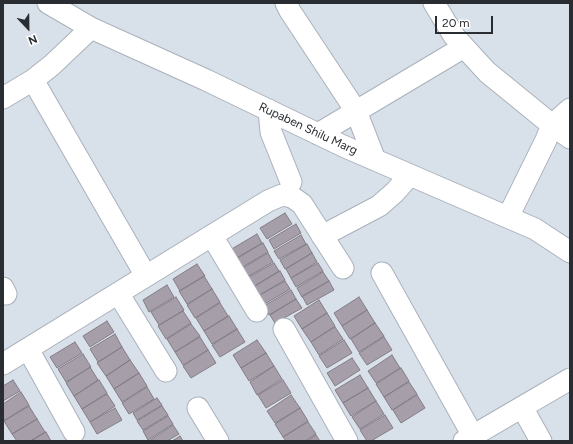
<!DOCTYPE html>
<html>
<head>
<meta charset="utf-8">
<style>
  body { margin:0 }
  #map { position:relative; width:573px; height:444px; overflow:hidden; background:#d8e0ea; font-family:Figtree,sans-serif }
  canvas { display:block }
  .frame { position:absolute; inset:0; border:4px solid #292c30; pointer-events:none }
  .north { position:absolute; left:8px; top:8px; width:40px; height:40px; -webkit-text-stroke:3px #fff; paint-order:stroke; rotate:158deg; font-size:11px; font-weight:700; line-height:16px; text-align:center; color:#292c30 }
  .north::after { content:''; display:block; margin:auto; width:14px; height:18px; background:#292c30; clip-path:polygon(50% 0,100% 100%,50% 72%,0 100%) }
  .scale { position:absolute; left:435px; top:16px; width:58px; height:18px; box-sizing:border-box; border:2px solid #292c30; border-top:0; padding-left:5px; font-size:12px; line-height:14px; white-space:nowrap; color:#292c30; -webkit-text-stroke:3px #fff; paint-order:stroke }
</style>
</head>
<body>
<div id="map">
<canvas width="573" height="444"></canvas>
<div class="frame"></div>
<div class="north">N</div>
<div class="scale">20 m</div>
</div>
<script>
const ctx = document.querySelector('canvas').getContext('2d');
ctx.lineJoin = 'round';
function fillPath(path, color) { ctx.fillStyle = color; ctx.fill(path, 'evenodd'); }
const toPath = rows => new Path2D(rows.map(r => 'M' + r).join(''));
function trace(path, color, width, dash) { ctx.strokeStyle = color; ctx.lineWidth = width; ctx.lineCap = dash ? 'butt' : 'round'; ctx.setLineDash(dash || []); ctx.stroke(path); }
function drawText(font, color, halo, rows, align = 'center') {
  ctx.font = font + ' Figtree,sans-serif'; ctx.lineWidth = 3; ctx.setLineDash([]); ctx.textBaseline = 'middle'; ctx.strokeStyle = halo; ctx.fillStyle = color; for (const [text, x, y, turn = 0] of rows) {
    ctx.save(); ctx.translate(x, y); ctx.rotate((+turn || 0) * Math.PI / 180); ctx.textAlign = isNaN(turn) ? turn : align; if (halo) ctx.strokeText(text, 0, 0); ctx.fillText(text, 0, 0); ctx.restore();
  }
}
const building = toPath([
  [285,213,292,224,267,239,260,228,285,213],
  [296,224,301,233,274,249,269,240,296,224],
  [257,234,262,243,235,259,230,250,257,234],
  [301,235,306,244,279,259,274,251,301,235],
  [263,243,268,252,241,268,236,259,263,243],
  [307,244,312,253,285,269,280,260,307,244],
  [268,253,273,262,247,277,241,269,268,253],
  [312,253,317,262,291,278,286,269,312,253],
  [274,263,279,271,253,287,247,278,274,263],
  [318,263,323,271,296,287,291,278,318,263],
  [197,264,205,276,180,291,173,279,197,264],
  [280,271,285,280,258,296,253,287,280,271],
  [323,272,329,281,302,297,297,288,323,272],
  [204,276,212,289,187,304,179,291,204,276],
  [285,281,290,289,263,305,258,296,285,281],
  [329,281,334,290,307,305,302,296,329,281],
  [167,285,174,297,149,312,143,300,167,285],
  [212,289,220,302,195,318,187,305,212,289],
  [291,290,296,299,269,315,264,306,291,290],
  [176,297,184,310,159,325,151,312,176,297],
  [359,297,367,310,342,326,334,313,359,297],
  [296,299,302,308,275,323,270,315,296,299],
  [319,300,327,313,302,329,294,316,319,300],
  [220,303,228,316,204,331,196,318,220,303],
  [367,310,375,323,350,339,342,326,367,310],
  [183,311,191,323,166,339,158,326,183,311],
  [327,313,335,326,311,342,302,329,327,313],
  [229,316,237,329,212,344,204,331,229,316],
  [107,321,114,332,90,347,83,336,107,321],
  [375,323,384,336,359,352,351,339,375,323],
  [191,324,200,336,175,352,167,339,191,324],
  [335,327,343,339,319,355,311,342,335,327],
  [237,329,245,342,220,357,212,345,237,329],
  [115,334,122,347,98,362,90,349,115,334],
  [200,337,208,350,183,365,175,352,200,337],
  [384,337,392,350,367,365,359,353,384,337],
  [257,340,266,353,241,368,233,355,257,340],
  [344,340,352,353,327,368,319,356,344,340],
  [75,342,82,353,57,368,50,357,75,342],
  [122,347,130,360,106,376,97,363,122,347],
  [208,350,216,363,191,378,183,366,208,350],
  [266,353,274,366,249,381,241,368,266,353],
  [83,354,91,367,66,382,58,369,83,354],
  [392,355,400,368,376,383,368,371,392,355],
  [352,358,360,370,335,386,327,373,352,358],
  [130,360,139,373,114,389,106,376,130,360],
  [274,366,282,379,257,395,250,382,274,366],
  [90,367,98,380,74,396,66,383,90,367],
  [401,368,409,381,384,397,376,384,401,368],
  [139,373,147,386,122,402,114,389,139,373],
  [360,375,368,388,343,403,335,390,360,375],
  [13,380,20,391,3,401,3,386,13,380],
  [99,380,107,393,82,409,74,396,99,380],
  [283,380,291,393,266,408,258,395,283,380],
  [409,382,417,394,392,410,384,397,409,382],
  [147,387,154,399,129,414,122,403,147,387],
  [368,388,376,401,351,416,343,403,368,388],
  [21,392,29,405,5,420,3,418,3,404,21,392],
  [107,394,115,406,90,422,82,409,107,394],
  [291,395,300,408,275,423,267,411,291,395],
  [417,395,425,408,401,423,393,410,417,395],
  [157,398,162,405,137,420,133,413,157,398],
  [376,401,384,414,360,429,352,417,376,401],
  [29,406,37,419,12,434,4,421,29,406],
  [162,406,168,415,143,430,137,421,162,406],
  [115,408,122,420,97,434,90,422,115,408],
  [300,408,308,421,283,437,275,424,300,408],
  [385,415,393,428,371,441,367,441,360,430,385,415],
  [168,416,173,424,148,440,143,431,168,416],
  [37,419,45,432,30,441,17,441,12,434,37,419],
  [308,422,316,434,305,441,286,441,283,437,308,422],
  [173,425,179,434,167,441,149,441,173,425],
  [46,432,51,441,31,441,46,432],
  [316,435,320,441,307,441,316,435],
  [180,436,183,441,172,441,180,436]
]);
fillPath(building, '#a69fa9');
trace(building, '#837c86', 1);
const minor = toPath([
  [48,3,91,28,206,80,343,146,535,229,570,252],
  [286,3,290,11,356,111,375,160],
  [434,3,454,36,487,72,552,125,570,138],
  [33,80,146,276],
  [3,98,33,80,52,65,91,28],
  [269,110,271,132,291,182],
  [318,134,464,47],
  [508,217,546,140,552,125,570,109],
  [212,236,257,311],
  [322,236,379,206,395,192,410,175],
  [382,273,473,436],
  [3,288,6,294],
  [118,293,166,371],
  [284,329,347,441],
  [28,349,74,432],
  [3,364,268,201,282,195,292,197,302,204,343,268],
  [522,407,541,441],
  [198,408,218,441],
  [464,441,570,379]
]);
trace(minor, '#aab1bb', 23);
trace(minor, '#fff', 21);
drawText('12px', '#292c30', '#fff', [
  ["Rupaben Shilu Marg",308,129,25]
]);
</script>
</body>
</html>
